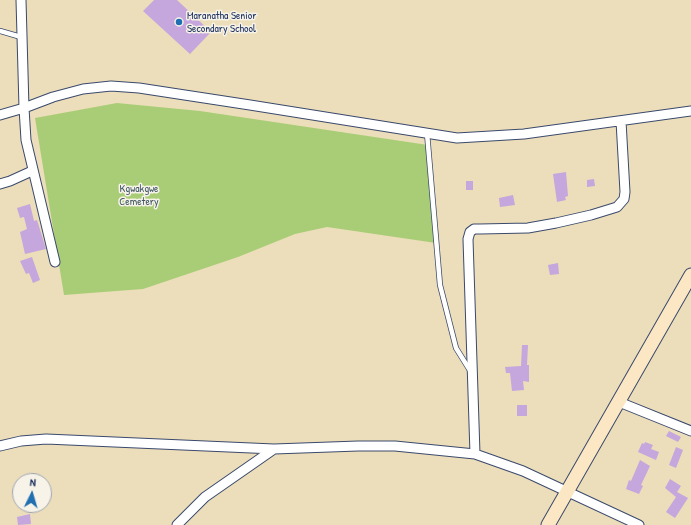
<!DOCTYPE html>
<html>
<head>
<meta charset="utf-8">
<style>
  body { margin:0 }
  #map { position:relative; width:691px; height:525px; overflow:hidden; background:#ecdeba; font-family:"Patrick Hand",sans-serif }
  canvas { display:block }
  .north { position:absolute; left:12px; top:473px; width:40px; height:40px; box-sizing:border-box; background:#f7f3e8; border:1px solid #9fa5b1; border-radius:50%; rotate:5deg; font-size:11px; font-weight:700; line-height:16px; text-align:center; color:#1b2f5e }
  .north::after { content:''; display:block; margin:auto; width:14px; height:18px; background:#1f6fb2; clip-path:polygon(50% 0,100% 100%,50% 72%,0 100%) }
</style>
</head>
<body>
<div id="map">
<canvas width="691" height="525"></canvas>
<div class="north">N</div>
</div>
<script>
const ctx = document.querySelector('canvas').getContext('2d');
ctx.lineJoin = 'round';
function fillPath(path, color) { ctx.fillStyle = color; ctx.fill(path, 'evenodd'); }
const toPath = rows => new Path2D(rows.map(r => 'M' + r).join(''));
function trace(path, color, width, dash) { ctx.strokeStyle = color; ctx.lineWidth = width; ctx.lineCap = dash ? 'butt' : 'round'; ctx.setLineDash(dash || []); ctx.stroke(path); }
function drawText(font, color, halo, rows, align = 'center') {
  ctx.font = font + ' "Patrick Hand",sans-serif'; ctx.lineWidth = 3; ctx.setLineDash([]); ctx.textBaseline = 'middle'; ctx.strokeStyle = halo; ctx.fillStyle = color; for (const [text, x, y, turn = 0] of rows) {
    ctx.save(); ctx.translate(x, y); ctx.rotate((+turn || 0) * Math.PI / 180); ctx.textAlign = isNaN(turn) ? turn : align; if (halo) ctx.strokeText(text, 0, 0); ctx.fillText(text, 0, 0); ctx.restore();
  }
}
fillPath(toPath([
  [117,103,200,111,428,145,436,243,327,227,295,234,238,257,143,289,64,295,35,118]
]), '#a9cd76');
fillPath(toPath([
  [154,0,177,0,211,32,190,54,143,11],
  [566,172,568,196,565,197,566,200,557,202,553,174],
  [594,179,595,186,587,187,587,180],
  [466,181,473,181,473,190,466,190],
  [513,195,515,205,500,207,499,198],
  [30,204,34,221,37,220,46,249,25,254,20,232,27,229,24,217,20,218,17,208],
  [32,257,40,280,33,283,29,273,26,274,20,261],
  [558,263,559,274,550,275,548,265],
  [522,345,528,345,527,365,529,365,529,382,523,381,524,390,512,391,510,373,506,373,505,367,521,366],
  [517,405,527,405,527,416,517,416],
  [669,431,681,437,678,442,666,436],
  [645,442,653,445,651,449,659,452,656,460,638,452,642,443,644,444],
  [676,447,683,450,676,468,669,465],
  [640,460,650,466,641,485,643,486,639,494,626,489,629,480,631,481],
  [670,479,681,486,677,492,688,498,675,518,666,512,676,497,665,488],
  [30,514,31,524,18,525,17,517]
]), '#c5a6dd');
const lane = toPath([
  [0,31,21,37],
  [427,133,440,285,456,348,471,372]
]);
const street = toPath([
  [21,0,24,108,26,140,55,262],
  [0,115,24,108,53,97,83,89,111,86,139,88,250,105,457,138,524,134,691,111],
  [621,121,625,192,624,199,617,207,591,215,556,223,528,228,480,229,474,229,470,232,468,239,475,454,523,471,639,525],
  [0,184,10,181,32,171],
  [619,402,691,431],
  [0,446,21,441,46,439,274,449,358,446,395,446,475,454],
  [177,525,205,497,274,449]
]);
const secondary = toPath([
  [548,525,691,275]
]);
trace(lane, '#3a496c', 6);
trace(street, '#3a496c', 11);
trace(secondary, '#3a496c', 15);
trace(lane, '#fff', 4.5);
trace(street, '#fff', 9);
trace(secondary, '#fbe7c3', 13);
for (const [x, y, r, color] of [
  [179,22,4,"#1f6fb2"]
]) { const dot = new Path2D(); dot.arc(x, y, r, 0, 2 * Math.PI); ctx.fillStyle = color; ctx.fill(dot); trace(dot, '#f7f3e8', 1.5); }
drawText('11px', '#1b2f5e', '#f7f3e8', [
  ["Maranatha Senior",187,16],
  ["Secondary School",187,29]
], 'left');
drawText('11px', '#3e5664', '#f7f3e8', [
  ["Kgwakgwe",139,189],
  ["Cemetery",139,202]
]);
</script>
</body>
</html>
